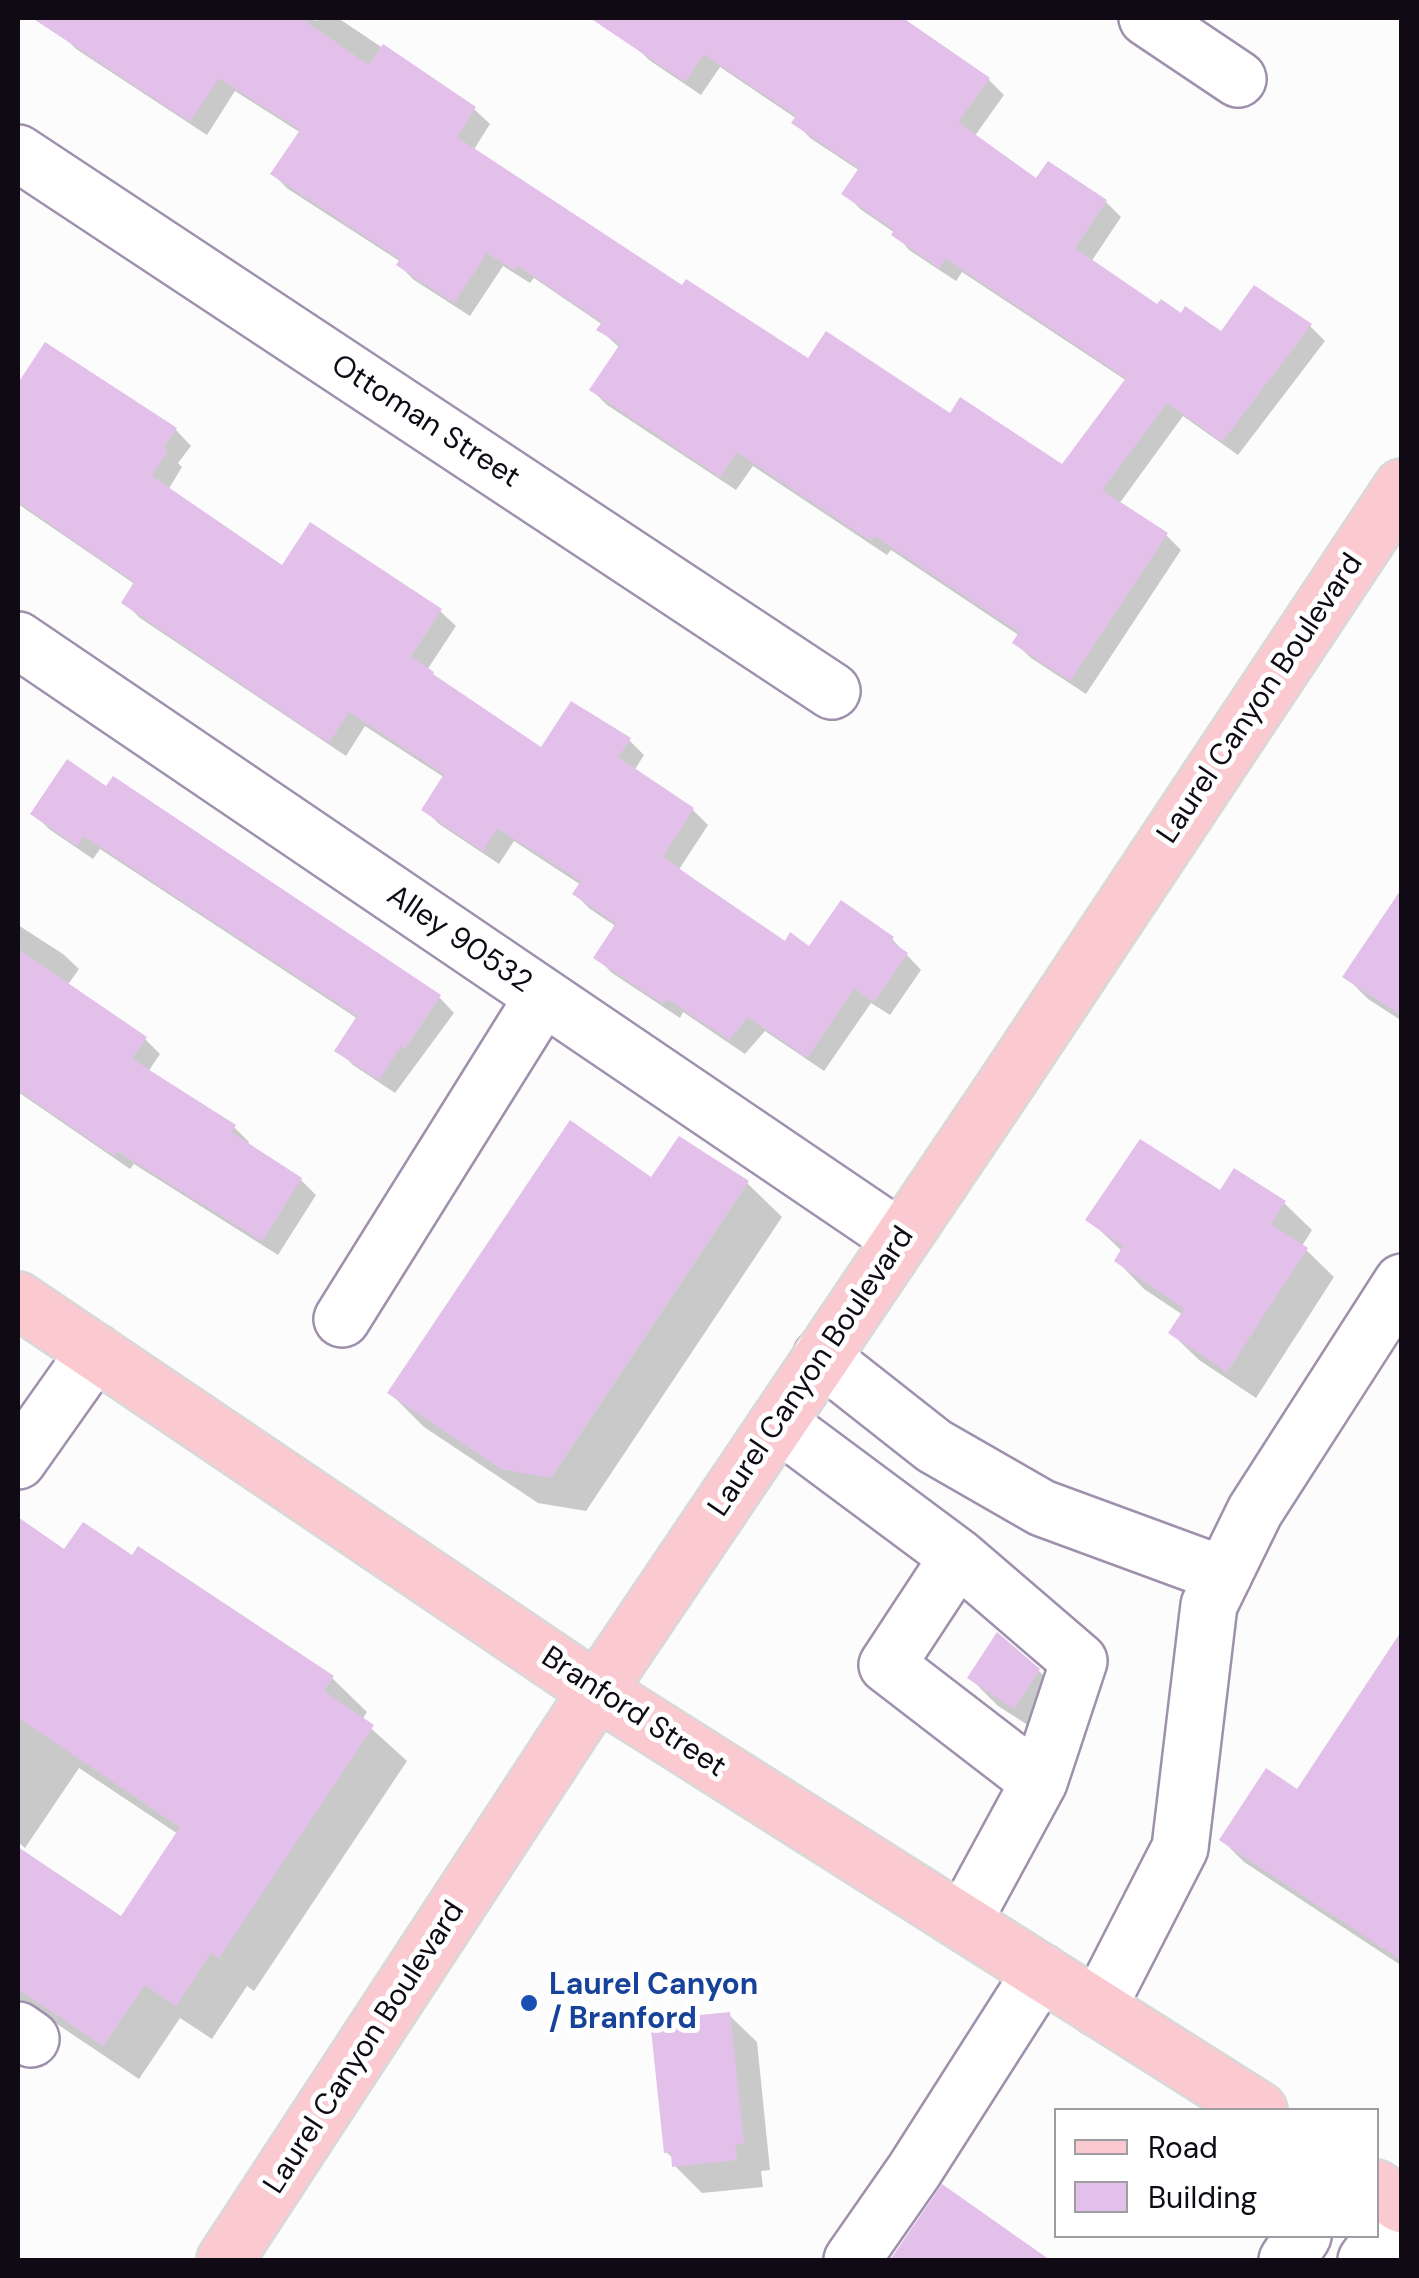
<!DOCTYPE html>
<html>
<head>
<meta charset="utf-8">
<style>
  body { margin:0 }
  #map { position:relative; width:1419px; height:2278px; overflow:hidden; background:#fcfcfc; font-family:"DM Sans",sans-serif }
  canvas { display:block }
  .frame { position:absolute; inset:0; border:20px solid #0f0a14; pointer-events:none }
  .legend { position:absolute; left:1054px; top:2108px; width:325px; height:130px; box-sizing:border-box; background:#fff; border:2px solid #9f9da1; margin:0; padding:12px 18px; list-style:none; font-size:30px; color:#0f0a14 }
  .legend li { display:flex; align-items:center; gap:20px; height:50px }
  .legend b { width:50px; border:2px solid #9f9da1 }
</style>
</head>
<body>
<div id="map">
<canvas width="1419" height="2278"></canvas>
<div class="frame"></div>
<ul class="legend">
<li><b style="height:12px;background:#fbcad1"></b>Road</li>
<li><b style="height:28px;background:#e2c0ea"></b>Building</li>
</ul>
</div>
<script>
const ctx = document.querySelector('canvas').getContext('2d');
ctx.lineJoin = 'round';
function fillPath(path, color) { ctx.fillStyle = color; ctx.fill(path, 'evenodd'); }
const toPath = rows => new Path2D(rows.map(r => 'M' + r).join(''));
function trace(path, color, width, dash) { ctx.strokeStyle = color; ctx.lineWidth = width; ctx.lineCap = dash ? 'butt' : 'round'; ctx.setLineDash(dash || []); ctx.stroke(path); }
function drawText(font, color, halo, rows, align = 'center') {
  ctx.font = font + ' "DM Sans",sans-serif'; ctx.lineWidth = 10; ctx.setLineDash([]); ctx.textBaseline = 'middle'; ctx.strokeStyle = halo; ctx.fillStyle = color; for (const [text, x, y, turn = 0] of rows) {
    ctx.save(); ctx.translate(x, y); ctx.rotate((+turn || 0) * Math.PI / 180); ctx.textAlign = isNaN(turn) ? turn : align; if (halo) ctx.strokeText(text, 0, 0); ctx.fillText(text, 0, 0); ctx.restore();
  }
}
fillPath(toPath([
  [72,18,312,18,317,21,319,18,338,18,474,109,490,124,473,151,682,289,809,362,951,416,1063,467,1127,381,962,272,956,281,909,250,895,233,860,209,845,193,860,171,810,138,795,122,797,119,720,67,701,95,649,60,633,44,645,27,631,18,803,18,825,32,834,18,898,18,989,80,1004,95,974,137,1037,182,1106,202,1121,217,1091,262,1158,308,1221,335,1310,326,1325,341,1238,455,1183,416,1119,504,1166,535,1181,550,1086,694,1031,658,1015,643,1020,636,891,550,887,555,753,466,736,490,607,405,592,390,620,348,599,329,603,325,534,278,530,283,503,266,470,316,414,280,399,265,401,262,288,189,273,174,301,133,235,91,207,135,76,49,61,34],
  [46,346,176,430,191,446,178,463,182,467,168,490,283,568,440,611,456,626,427,670,444,685,542,751,629,740,644,755,634,771,693,810,708,825,678,871,785,944,810,950,892,939,921,970,890,1015,871,1003,824,1071,765,1031,745,1054,683,1012,680,1018,612,973,597,958,617,927,590,909,575,894,581,885,514,841,499,864,439,824,424,809,445,778,365,726,346,756,140,618,125,603,136,585,18,504,18,386],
  [68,763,439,997,454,1013,395,1093,353,1065,338,1050,358,1019,100,849,93,859,49,829,33,813],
  [1402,893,1402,1021,1368,999,1346,977],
  [18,925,63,954,79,969,67,986,145,1039,160,1054,148,1072,234,1127,249,1142,247,1145,301,1180,316,1195,278,1255,134,1164,130,1169,18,1092],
  [652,1180,747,1183,782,1217,586,1511,538,1503,424,1427,390,1393],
  [1220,1194,1284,1203,1312,1230,1302,1246,1334,1277,1256,1398,1199,1360,1171,1333,1183,1315,1144,1289,1117,1261,1123,1252,1089,1220],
  [23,1524,65,1552,133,1558,332,1678,367,1712,362,1720,407,1761,254,1991,247,1986,212,2039,180,2018,139,2079,18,1998,18,1850,122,1919,178,1834,79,1768,25,1848,18,1842,18,1533],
  [1402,1656,1402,1966,1244,1862,1222,1840,1297,1792],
  [1039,1671,1066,1698,1042,1734,998,1706,970,1678],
  [729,2015,757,2042,770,2170,761,2171,763,2187,702,2193,674,2165,674,2159,666,2152],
  [943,2188,1020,2242,1038,2260,893,2260]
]), '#0003');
fillPath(toPath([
  [32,18,300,18,369,65,383,44,476,107,457,137,682,285,686,279,808,358,826,331,950,413,960,397,1062,464,1126,378,946,259,939,268,891,235,894,230,841,194,859,168,791,123,796,116,704,54,685,82,590,18,903,18,990,78,958,122,1036,178,1048,161,1107,200,1075,248,1157,304,1161,299,1181,313,1185,306,1221,331,1254,285,1312,324,1222,442,1167,403,1102,490,1168,533,1070,681,1012,643,1019,632,875,536,871,541,737,452,720,477,589,390,620,344,596,330,602,322,517,265,514,270,487,253,454,303,396,265,400,259,270,174,300,130,219,78,190,122],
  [45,342,177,428,164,447,168,450,152,476,282,565,310,522,442,609,411,656,434,672,433,674,541,747,571,701,631,738,618,757,694,808,663,857,697,881,785,941,790,932,809,946,841,900,894,937,891,941,908,953,874,1002,854,989,807,1058,748,1017,729,1040,667,999,663,1004,593,958,616,923,572,894,581,881,497,828,483,851,421,810,444,774,349,712,329,743,121,603,134,582,18,502,18,383],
  [67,759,106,786,113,776,441,995,405,1049,401,1046,379,1080,334,1051,357,1016,84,836,77,846,30,814],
  [1402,888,1402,1016,1342,977],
  [18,949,147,1037,132,1059,236,1125,231,1132,302,1178,262,1241,117,1151,114,1156,18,1090],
  [570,1120,651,1177,679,1136,749,1181,551,1478,501,1469,387,1393],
  [1140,1139,1220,1190,1234,1168,1286,1201,1271,1224,1308,1248,1227,1372,1168,1333,1184,1309,1114,1261,1123,1246,1085,1220],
  [18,1517,64,1549,83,1522,132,1555,138,1546,334,1676,324,1691,374,1725,219,1958,211,1953,176,2006,145,1985,103,2046,18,1989,18,1847,121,1916,180,1827,18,1718],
  [1402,1630,1402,1961,1219,1840,1266,1768,1297,1789],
  [997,1632,1040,1669,1014,1709,967,1678],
  [730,2012,744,2144,735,2144,737,2160,672,2167,671,2152,664,2153,650,2020],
  [942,2184,1050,2260,890,2260]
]), '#e2c0ea');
const minor = toPath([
  [1147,18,1238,79],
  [18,153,832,691],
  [18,640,901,1239],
  [342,1319,543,997],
  [821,1357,934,1446,1042,1508,1224,1575],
  [778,1423,958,1557,1079,1661,1039,1782],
  [18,1461,95,1352],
  [958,1557,887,1665,1039,1782,963,1922],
  [1098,2008,1180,1848,1209,1605,1255,1511,1402,1282],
  [18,2030,31,2039],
  [852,2260,914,2171,1041,1972],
  [1287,2260,1303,2236],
  [1366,2260,1402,2211]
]);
const major = toPath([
  [18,1300,597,1691,1259,2110],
  [1376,2188,1402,2205],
  [225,2260,597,1691,1004,1087,1402,487]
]);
trace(minor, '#9f90ad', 60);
trace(major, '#d9d8d9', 60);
trace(minor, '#fff', 55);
trace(major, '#fbcad1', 55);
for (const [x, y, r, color] of [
  [529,2003,10,"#1a4fb4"]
]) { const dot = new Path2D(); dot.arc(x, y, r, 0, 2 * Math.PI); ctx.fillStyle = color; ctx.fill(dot); trace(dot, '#fff', 4); }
drawText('30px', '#0f0a14', '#fff', [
  ["Ottoman Street",425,422,33],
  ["Laurel Canyon Boulevard",1261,699,-56],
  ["Alley 90532",459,940,34],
  ["Laurel Canyon Boulevard",812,1372,-56],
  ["Branford Street",633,1713,33],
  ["Laurel Canyon Boulevard",365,2048,-57]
]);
drawText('bold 30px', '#164399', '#fff', [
  ["Laurel Canyon",549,1986],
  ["/ Branford",549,2020]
], 'left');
</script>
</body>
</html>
